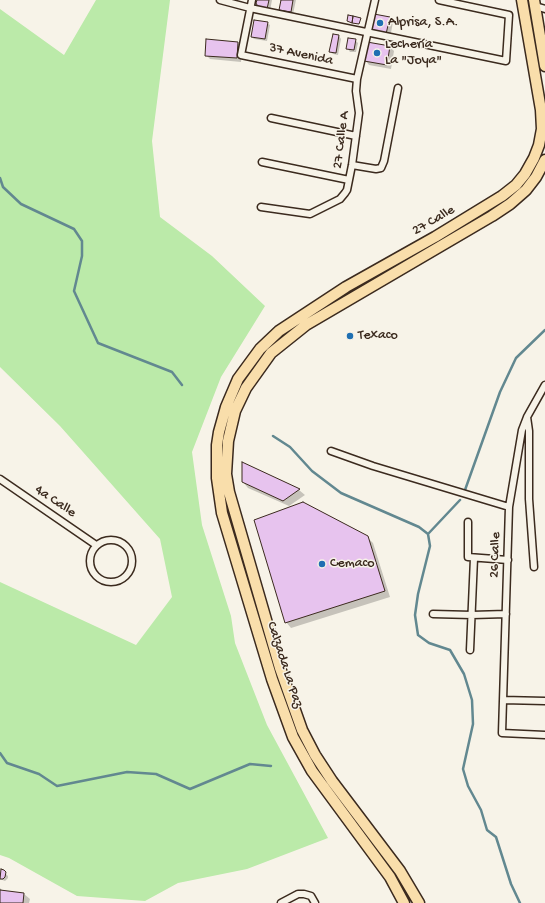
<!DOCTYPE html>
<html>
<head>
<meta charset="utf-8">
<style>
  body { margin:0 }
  canvas { display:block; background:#f7f3e8 }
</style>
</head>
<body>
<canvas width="545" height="903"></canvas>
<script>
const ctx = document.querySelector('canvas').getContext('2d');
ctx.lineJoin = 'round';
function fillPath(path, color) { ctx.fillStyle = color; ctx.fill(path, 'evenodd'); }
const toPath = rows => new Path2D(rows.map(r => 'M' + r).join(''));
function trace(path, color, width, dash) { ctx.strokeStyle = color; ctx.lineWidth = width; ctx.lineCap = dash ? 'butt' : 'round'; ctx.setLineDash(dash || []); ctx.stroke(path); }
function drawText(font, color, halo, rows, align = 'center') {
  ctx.font = font + ' "Gochi Hand",sans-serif'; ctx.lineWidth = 3; ctx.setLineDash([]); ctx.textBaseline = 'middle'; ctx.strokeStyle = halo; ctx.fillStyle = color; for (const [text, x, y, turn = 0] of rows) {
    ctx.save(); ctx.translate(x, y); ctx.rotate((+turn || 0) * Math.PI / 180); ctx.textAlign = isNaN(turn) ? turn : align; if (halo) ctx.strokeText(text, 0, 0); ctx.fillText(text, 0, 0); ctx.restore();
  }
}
fillPath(toPath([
  [96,0,170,0,152,141,160,217,212,256,265,306,221,377,192,452,202,525,231,616,235,643,267,725,328,838,247,869,178,883,145,901,77,896,9,858,0,855,0,582,136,645,172,597,160,539,60,426,0,367,0,9,64,55]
]), '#bbeaa9');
fillPath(toPath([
  [258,0,272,0,270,11],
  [282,0,296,0,293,14,283,12,280,10],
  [389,18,393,22,390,38,378,36],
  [267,23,270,25,267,41,254,39,252,37],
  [333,35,339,36,341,39,338,55,333,54,330,52],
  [355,40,358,43,356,52,350,52,348,49],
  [238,43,242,47,241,62,210,59,206,55],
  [390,47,394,51,391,69,369,65,365,60],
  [243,464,299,490,305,495,289,506,248,488,243,482],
  [367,537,373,543,390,597,291,628,286,622],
  [1,870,3,871,8,876,8,878,5,881,0,879],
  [0,888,3,891,24,894,30,899,29,903,0,903]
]), '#0003');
trace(toPath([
  [0,178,3,187,21,204,74,229,82,241,82,256,74,291,98,343,172,372,182,385],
  [273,436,290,447,312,471,341,493,419,527,428,534,430,546,418,594,415,615,418,635,429,643,450,650,464,674,472,700,473,724,463,769,468,786,481,810,487,830,496,837,511,884,520,903],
  [465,490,500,392,516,358,545,330],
  [428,534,460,500],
  [0,753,7,763,39,774,57,786,127,772,156,774,190,789,250,764,271,766]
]), '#628890', 2.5);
const building = toPath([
  [257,0,269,0,267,9,258,7,256,3,257,0],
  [281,0,293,0,291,12,279,10,281,0],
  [374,14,390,17,386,34,373,32,371,28,374,14],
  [348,15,353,16,352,23,347,21,348,15],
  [353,16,361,18,359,24,352,23,353,16],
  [254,20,268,22,265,39,251,37,254,20],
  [333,34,339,35,336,53,329,52,333,34],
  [348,38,356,39,354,50,346,49,348,38],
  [206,39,238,42,237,58,205,56,206,39],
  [367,42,390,46,387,65,364,61,367,42],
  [242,462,300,489,283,501,242,482,242,462],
  [303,502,368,536,385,591,285,623,254,520,303,502],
  [1,869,4,870,6,872,5,877,3,879,0,879,1,869],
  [0,890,24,893,23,903,0,903,0,890]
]);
fillPath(building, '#e7c3ee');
trace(building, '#3b2a1e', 1);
const minor = toPath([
  [220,0,250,8,506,61,509,15,439,0],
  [252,0,241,55,357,79],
  [535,6,545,9],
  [271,118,356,136],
  [262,162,349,180],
  [352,165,376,169,381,168,384,161,398,88],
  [261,207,310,214,340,199,345,193,347,190,352,165,359,113,356,91,357,79,375,0],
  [545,385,527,417,522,430,509,507,502,733,545,735],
  [527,417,529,431,529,499,534,567],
  [331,451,373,466,509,507],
  [0,479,96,545],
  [468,522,468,557,508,560],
  '90 561a21 21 0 1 1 42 0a21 21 0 1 1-42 0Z',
  [433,614,472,615,506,614],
  [470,650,474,558],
  [503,700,545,701],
  [281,903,298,894,304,894,311,896,315,903]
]);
const primary = toPath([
  [534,0,545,66],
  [404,903,390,877,312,771,293,737,272,679,222,513,217,478,217,445,219,432,226,407,238,379,260,349,279,331,346,287,435,237,502,196,516,185,525,174,534,158,539,145,542,129,541,110,522,0],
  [419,903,400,871,332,781,315,755,302,730,280,668,229,492,226,474,228,441,235,411,246,388,271,353,306,325,492,216,510,204,526,190,536,177,545,160]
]);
trace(minor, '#3b2a1e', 9);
trace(primary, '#3b2a1e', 13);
trace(minor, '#f7f3e8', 6);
trace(primary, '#f9deab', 10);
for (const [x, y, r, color] of [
  [380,23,4,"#1f6fb2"],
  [377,53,4,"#1f6fb2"],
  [350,336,4,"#1f6fb2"],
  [322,564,4,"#1f6fb2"]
]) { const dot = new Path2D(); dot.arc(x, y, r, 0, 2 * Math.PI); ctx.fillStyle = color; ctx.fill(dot); trace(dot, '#f7f3e8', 1.5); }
drawText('14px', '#3b2a1e', '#f7f3e8', [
  ["Alprisa, S.A.",388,23],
  ["Lechería",385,45],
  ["La \"Joya\"",385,61],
  ["Texaco",358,336],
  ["Cemaco",330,564]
], 'left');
drawText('14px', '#3b2a1e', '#f7f3e8', [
  ["37 Avenida",301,55,12],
  ["27 Calle A",342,140,-83],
  ["27 Calle",434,221,-30],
  ["4a Calle",55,502,34],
  ["26 Calle",496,555,-88],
  ["Calzada La Paz",284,665,72]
]);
</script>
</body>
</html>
